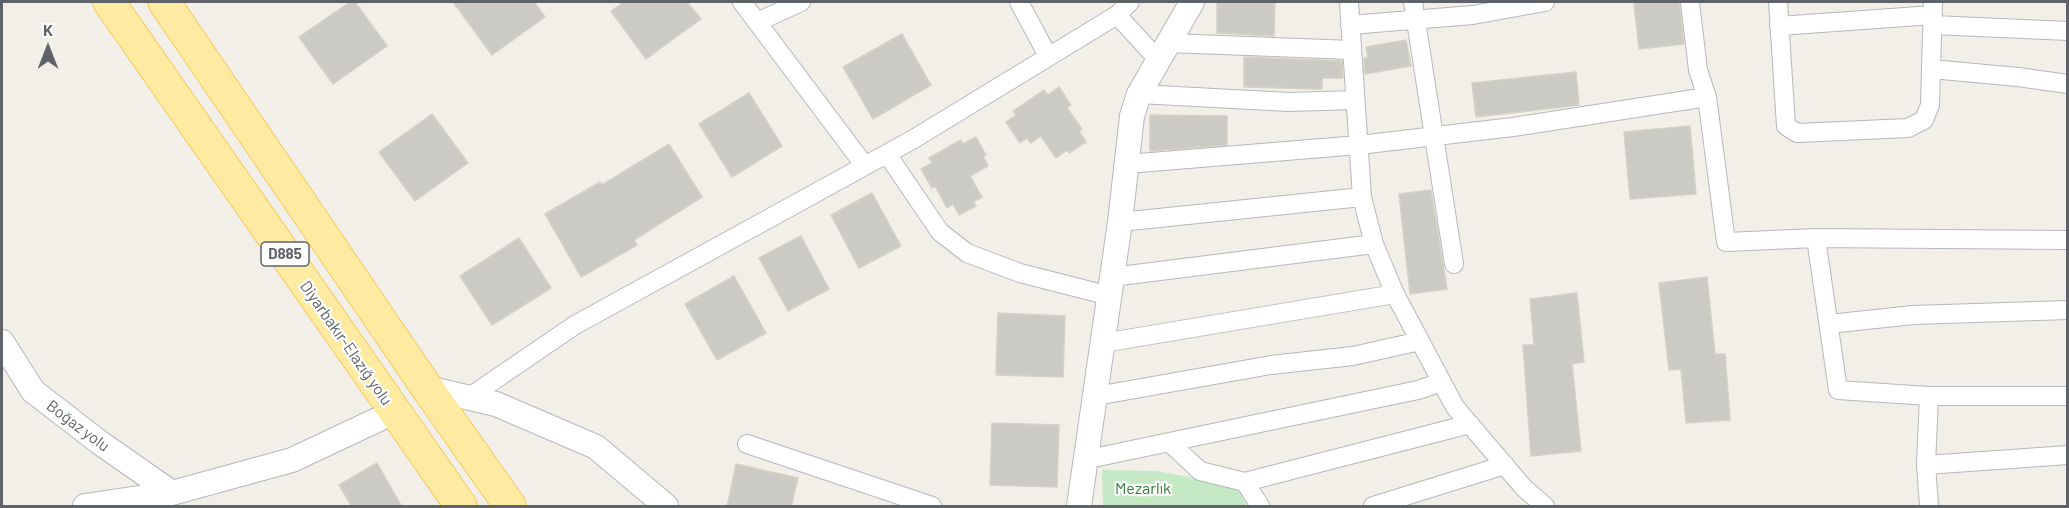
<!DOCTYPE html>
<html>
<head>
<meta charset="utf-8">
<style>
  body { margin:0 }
  #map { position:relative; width:2069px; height:508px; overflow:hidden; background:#f1efe8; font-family:Barlow,sans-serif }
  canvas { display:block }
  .frame { position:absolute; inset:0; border:3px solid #5f6368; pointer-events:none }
  .north { position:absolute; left:18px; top:18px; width:60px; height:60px; -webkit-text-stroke:4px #fff; paint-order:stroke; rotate:0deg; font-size:16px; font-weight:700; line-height:24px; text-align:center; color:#5f6368 }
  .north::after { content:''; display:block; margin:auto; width:21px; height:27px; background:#5f6368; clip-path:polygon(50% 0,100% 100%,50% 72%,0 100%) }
</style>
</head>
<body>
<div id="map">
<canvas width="2069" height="508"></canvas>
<div class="frame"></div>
<div class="north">K</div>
</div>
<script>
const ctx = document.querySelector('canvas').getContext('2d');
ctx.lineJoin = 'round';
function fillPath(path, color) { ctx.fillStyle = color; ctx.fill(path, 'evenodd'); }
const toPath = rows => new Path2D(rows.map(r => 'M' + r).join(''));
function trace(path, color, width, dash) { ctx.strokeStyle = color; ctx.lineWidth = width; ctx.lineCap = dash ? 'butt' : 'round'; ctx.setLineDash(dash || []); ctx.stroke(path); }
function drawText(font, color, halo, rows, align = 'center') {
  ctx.font = font + ' Barlow,sans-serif'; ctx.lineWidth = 4.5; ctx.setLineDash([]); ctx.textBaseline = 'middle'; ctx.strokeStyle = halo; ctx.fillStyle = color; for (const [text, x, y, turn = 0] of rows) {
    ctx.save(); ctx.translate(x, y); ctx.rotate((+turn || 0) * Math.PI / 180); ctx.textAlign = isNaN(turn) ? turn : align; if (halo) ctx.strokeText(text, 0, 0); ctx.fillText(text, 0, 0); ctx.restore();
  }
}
fillPath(toPath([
  [1102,470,1156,471,1238,486,1246,506,1103,506]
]), '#c5e8c5');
const building = toPath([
  [350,2,355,2,387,46,333,84,299,37,350,2],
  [453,2,534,2,545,17,492,55,453,2],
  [624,2,687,2,701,19,646,59,611,11,624,2],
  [1217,2,1275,2,1274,36,1217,33,1217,2],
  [1651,2,1679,2,1684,44,1639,49,1634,4,1651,2],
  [902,34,931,85,873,119,843,67,902,34],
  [1406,40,1411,66,1365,74,1364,58,1368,58,1366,47,1406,40],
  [1244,57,1342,61,1343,78,1322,78,1322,89,1244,87,1244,57],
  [1576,72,1579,105,1476,117,1472,83,1576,72],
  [1059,87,1071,105,1067,108,1082,129,1079,131,1086,142,1069,153,1067,150,1056,158,1041,136,1031,143,1027,138,1020,143,1006,122,1016,115,1013,111,1044,90,1048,95,1059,87],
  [749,93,782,146,732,177,699,124,749,93],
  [432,114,468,163,415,201,379,152,432,114],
  [1150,115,1227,116,1227,145,1150,151,1150,115],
  [1690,126,1696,194,1630,199,1624,132,1690,126],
  [976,137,986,155,983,156,988,166,970,176,982,197,973,202,976,206,959,215,953,204,947,208,935,186,932,188,921,169,932,163,929,158,961,140,963,144,976,137],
  [669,144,702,197,634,240,637,245,581,277,545,214,600,182,602,185,669,144],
  [1431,190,1447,289,1410,294,1399,194,1431,190],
  [872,193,901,246,859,268,831,215,872,193],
  [801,236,829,289,788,311,759,258,801,236],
  [519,238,551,288,492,325,460,276,519,238],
  [734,276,766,333,717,360,685,304,734,276],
  [1707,277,1715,354,1725,354,1730,420,1686,423,1681,369,1669,370,1659,283,1707,277],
  [1577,293,1584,362,1572,364,1581,451,1531,456,1523,345,1534,345,1530,299,1577,293],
  [998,313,1065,316,1063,377,996,375,998,313],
  [992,423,1059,425,1057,487,990,485,992,423],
  [377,463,402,507,352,507,339,485,377,463],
  [736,464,798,478,791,507,727,507,736,464]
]);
fillPath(building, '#cccac5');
trace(building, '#d6d1c6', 1.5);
const minor = toPath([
  [742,2,865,166],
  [1019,2,1048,56],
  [1349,2,1362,197,1374,244,1395,294,1455,407,1524,488,1545,506],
  [1413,2,1454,264],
  [1690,2,1698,70,1707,97,1726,242,1816,238,2068,240],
  [1778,2,1786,126,1797,133,1908,128,1924,120,1930,105,1933,2],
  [1117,15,1151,52,1160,58],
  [757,22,801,2],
  [1350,25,1473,15,1545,2],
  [1933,25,2068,31],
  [1779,26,1933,15],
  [1169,43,1352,50],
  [1931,69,2018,77,2068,84],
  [1139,94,1289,102,1355,100],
  [887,154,940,232,967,253,1020,273,1110,296],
  [1127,164,1359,145,1513,127,1707,97],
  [1120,222,1362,197],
  [1816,238,1838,390,1929,396,2068,396],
  [1112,277,1374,244],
  [1829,324,1913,315,2068,310],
  [1103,343,1395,294],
  [1096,396,1271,365,1353,356,1420,341],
  [1929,396,1926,465,1929,506],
  [468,398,575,325,912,140,1117,15,1130,2],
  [1169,442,1200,471,1245,482,1260,506],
  [747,444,932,506],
  [1098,457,1418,390,1442,382],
  [1926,465,2068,455],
  [1245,482,1470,424],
  [1373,506,1505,465]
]);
const tertiary = toPath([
  [2,342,33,391,99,442,172,493],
  [427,388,496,404,596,447,666,506],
  [85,506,172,493,292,460,394,412],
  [1079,506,1120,222,1132,116,1139,94,1192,2]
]);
const trunk = toPath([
  [109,2,461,506],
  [164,2,427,388,510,506]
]);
trace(minor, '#b5b8bc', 20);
trace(tertiary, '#b5b8bc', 26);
trace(trunk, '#f9ab00', 33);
trace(minor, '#fff', 18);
trace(tertiary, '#fff', 24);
trace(trunk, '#feeaa1', 32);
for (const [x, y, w] of [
  [285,254,48]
]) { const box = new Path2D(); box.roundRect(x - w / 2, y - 12, w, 24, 4.5); ctx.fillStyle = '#fff'; ctx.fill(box); trace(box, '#5f6368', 1.5); }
drawText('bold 15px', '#5f6368', null, [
  ["D885",285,254]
]);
drawText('16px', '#5f6368', '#fff', [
  ["Diyarbakır-Elazığ yolu",346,343,55],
  ["Boğaz yolu",78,426,37]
]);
drawText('16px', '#348238', '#fff', [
  ["Mezarlık",1143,489]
]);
</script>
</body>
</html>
